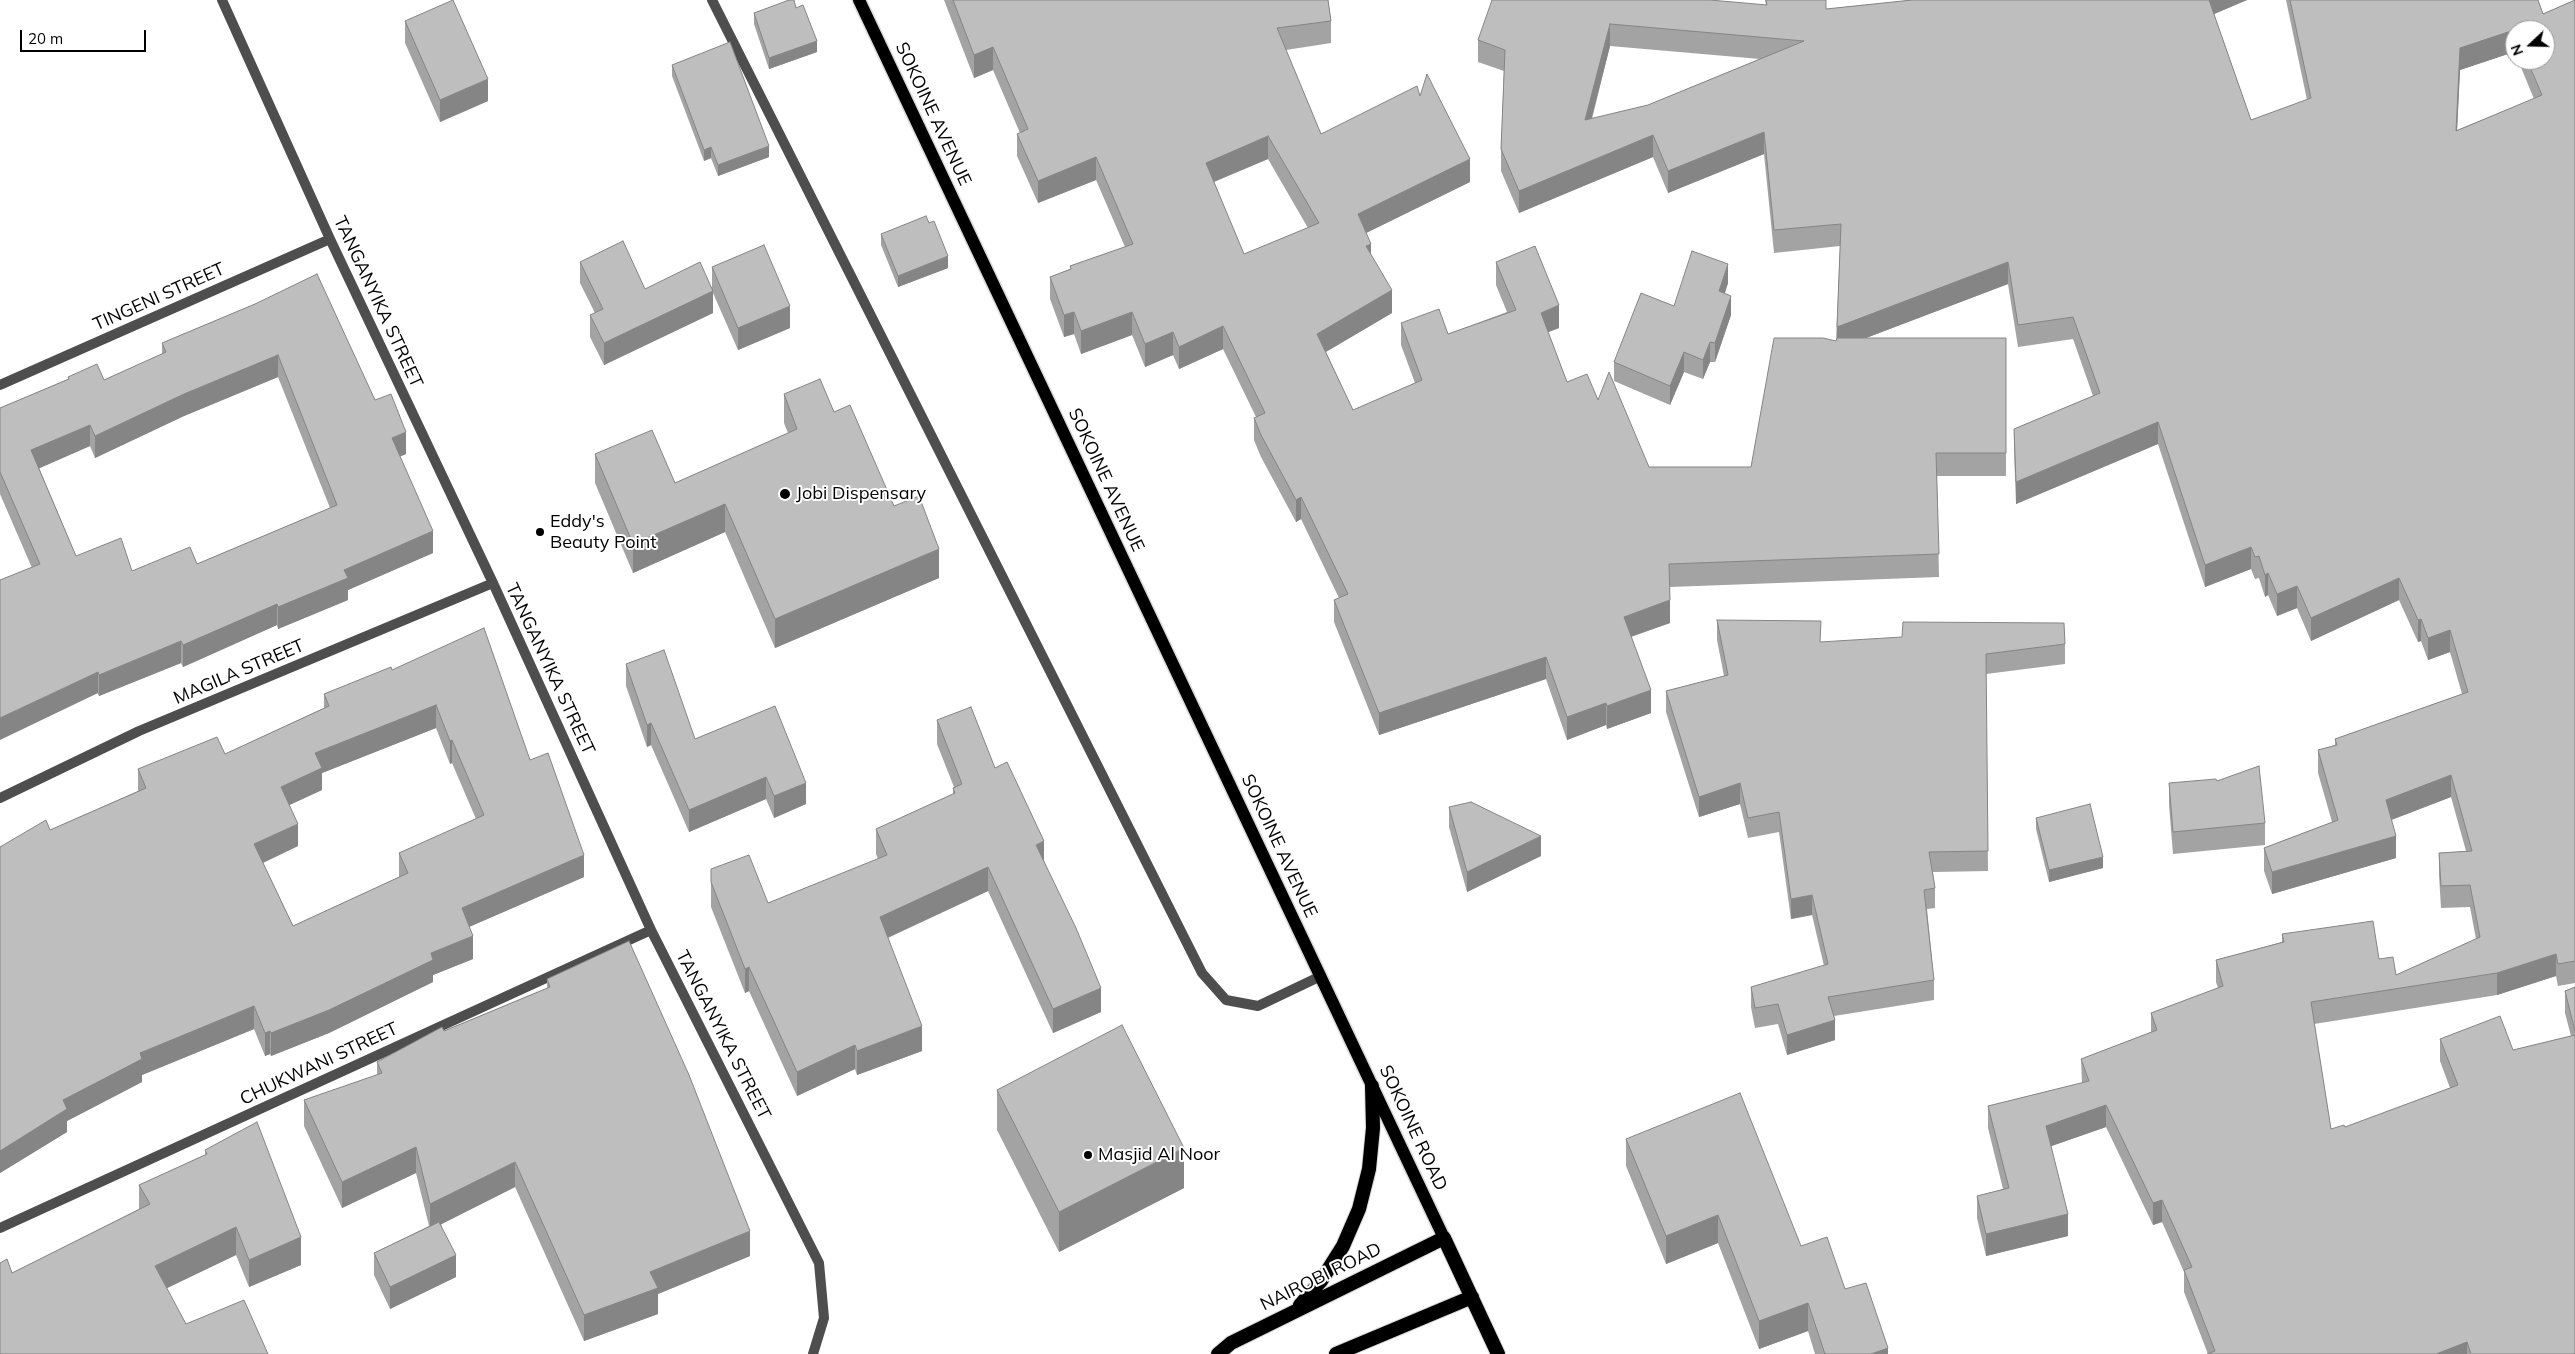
<!DOCTYPE html>
<html>
<head>
<meta charset="utf-8">
<style>
  body { margin:0 }
  #map { position:relative; width:2575px; height:1354px; overflow:hidden; background:#fff; font-family:Mulish,sans-serif }
  canvas { display:block }
  .north { position:absolute; left:2505px; top:20px; width:50px; height:50px; box-sizing:border-box; background:#fff; border:1px solid #999; border-radius:50%; rotate:249deg; font-size:14px; font-weight:700; line-height:20px; text-align:center; color:#000 }
  .north::after { content:''; display:block; margin:auto; width:18px; height:22px; background:#000; clip-path:polygon(50% 0,100% 100%,50% 72%,0 100%) }
  .scale { position:absolute; left:20px; top:30px; width:126px; height:22px; box-sizing:border-box; border:2px solid #000; border-top:0; padding-left:6px; font-size:15px; line-height:18px; white-space:nowrap; color:#000; -webkit-text-stroke:4px #fff; paint-order:stroke }
</style>
</head>
<body>
<div id="map">
<canvas width="2575" height="1354"></canvas>
<div class="north">N</div>
<div class="scale">20 m</div>
</div>
<script>
const ctx = document.querySelector('canvas').getContext('2d');
ctx.lineJoin = 'round';
const toPath = rows => new Path2D(rows.map(r => 'M' + r).join(''));
function trace(path, color, width, dash) { ctx.strokeStyle = color; ctx.lineWidth = width; ctx.lineCap = dash ? 'butt' : 'round'; ctx.setLineDash(dash || []); ctx.stroke(path); }
function fillPath(path, color) { ctx.fillStyle = color; ctx.fill(path, 'evenodd'); }
function drawText(font, color, halo, rows, align = 'center') {
  ctx.font = font + ' Mulish,sans-serif'; ctx.lineWidth = 4; ctx.setLineDash([]); ctx.textBaseline = 'middle'; ctx.strokeStyle = halo; ctx.fillStyle = color; for (const [text, x, y, turn = 0] of rows) {
    ctx.save(); ctx.translate(x, y); ctx.rotate((+turn || 0) * Math.PI / 180); ctx.textAlign = isNaN(turn) ? turn : align; if (halo) ctx.strokeText(text, 0, 0); ctx.fillText(text, 0, 0); ctx.restore();
  }
}
const primary = toPath([
  [859,0,1444,1238]
]);
const trunk = toPath([
  [1300,1305,1321,1281,1343,1246,1359,1209,1369,1169,1373,1128,1372,1086],
  [1218,1354,1231,1343,1444,1238,1498,1354],
  [1336,1354,1472,1297]
]);
trace(primary, '#dbdbdb', 15);
trace(trunk, '#dbdbdb', 16);
trace(toPath([
  [712,0,1202,973,1226,1000,1258,1006,1321,976]
]), '#4e4e4e', 10);
trace(toPath([
  [222,0,330,239,493,583,651,930,819,1263,824,1318,813,1354],
  [0,385,330,239],
  [0,798,139,731,493,583],
  [0,1228,651,930]
]), '#4e4e4e', 10);
trace(primary, '#000', 12);
trace(trunk, '#000', 14);
fillPath(toPath([
  [944,0,1328,0,1331,21,1331,43,1286,50,1321,134,1420,96,1470,182,1366,233,1371,254,1392,313,1326,352,1353,410,1415,383,1401,345,1401,323,1448,334,1507,312,1496,285,1496,262,1559,328,1548,332,1567,382,1598,400,1649,467,1751,467,1836,341,1840,246,1774,253,1764,154,1668,193,1653,157,1519,213,1501,171,1501,149,1504,71,1478,62,1478,40,1766,5,1765,0,1826,0,1826,9,1912,0,2247,0,2214,14,2251,120,2307,100,2286,0,2538,0,2543,14,2575,0,2575,983,2558,986,2556,976,2497,995,2314,1024,2331,1129,2345,1127,2450,1088,2440,1061,2440,1039,2513,1050,2571,1036,2565,1013,2565,991,2575,987,2575,1354,2207,1354,2208,1354,2184,1292,2184,1272,2162,1222,2153,1225,2106,1127,2051,1146,2068,1236,1986,1256,1977,1218,1977,1196,2003,1189,1988,1128,1988,1106,2082,1083,2081,1059,2151,1032,2151,1013,2218,988,2216,982,2216,960,2282,942,2282,934,2379,959,2396,975,2476,939,2470,907,2441,908,2439,875,2439,853,2466,851,2451,797,2391,820,2396,858,2272,894,2264,871,2264,848,2332,822,2318,773,2318,750,2335,745,2335,739,2462,694,2450,652,2428,660,2421,641,2418,642,2399,600,2311,641,2297,608,2277,616,2268,595,2265,597,2259,578,2255,579,2251,569,2205,587,2158,444,2016,504,2014,451,2014,429,2093,396,2073,339,2018,347,2008,284,1866,338,2006,338,2006,476,1937,476,1939,577,1670,587,1670,623,1631,637,1651,713,1607,729,1606,725,1567,740,1546,679,1379,735,1334,622,1334,600,1339,598,1301,519,1296,522,1261,457,1254,440,1254,418,1256,417,1223,349,1179,369,1173,355,1145,367,1132,335,1081,354,1074,334,1064,337,1050,299,1050,277,1070,269,1070,266,1125,247,1096,180,1038,203,1017,156,1017,134,1020,133,993,70,974,78],
  [2515,30,2545,60,2518,60,2534,99,2457,130,2460,70,2514,52,2515,53],
  [1610,46,1760,59,1648,105,1592,119],
  [1268,159,1308,228,1244,254,1214,182],
  [796,8,817,52,769,69,754,24,754,13],
  [405,21,488,101,440,122,405,43],
  [672,65,769,157,718,176,711,158,704,161,672,76],
  [881,234,948,268,898,287,881,245],
  [580,262,645,289,712,288,712,267,790,328,738,350,713,293,713,313,604,365,590,337,590,315,595,313,580,283],
  [1728,283,1725,293,1731,315,1715,362,1710,362,1703,379,1684,372,1670,405,1614,381,1614,362,1674,306],
  [255,304,375,400,406,454,400,456,433,553,348,590,348,600,278,629,277,625,183,667,181,663,99,696,32,568,0,494,0,408,68,379,68,377,104,380,162,354,162,343],
  [278,377,330,508,197,564,132,571,76,556,39,468,90,446,95,458,184,416],
  [784,394,834,412,939,578,775,648,725,532,633,573,595,483,595,454,675,483,788,433,784,423],
  [1717,620,1821,642,2065,644,2065,664,1986,674,1988,871,1933,872,1935,888,1935,908,1927,909,1934,980,1934,1000,1834,1016,1835,1040,1787,1055,1778,1024,1755,1028,1751,1007,1751,987,1824,966,1812,915,1791,919,1779,832,1748,838,1740,804,1699,817,1666,712,1666,691,1724,676,1717,640],
  [626,664,695,739,775,706,806,804,774,818,766,799,689,832,651,745,647,747,626,686],
  [392,670,530,760,584,877,469,927,473,959,433,975,433,982,329,1033,271,1056,270,1054,265,1056,254,1029,142,1075,142,1082,67,1121,67,1132,0,1173,0,847,50,830,138,791,138,769,225,754,324,708,324,694],
  [436,728,450,764,452,763,476,819,399,853,399,877,293,926,263,863,298,846,289,805,322,790,322,773],
  [937,720,995,768,1044,861,1101,1012,1053,1033,988,891,888,938,922,1051,857,1075,855,1069,797,1096,749,991,745,993,711,907,711,869,768,903,878,859,876,854,876,829,953,794,953,788,954,787,937,744],
  [2169,783,2265,823,2265,845,2173,854,2169,805],
  [1449,807,1541,856,1467,892,1449,827],
  [2036,818,2103,868,2049,882,2036,829],
  [547,979,750,1256,658,1294,658,1314,584,1341,515,1187,441,1224,456,1277,390,1309,374,1275,374,1253,429,1226,416,1173,342,1208,304,1126,304,1100,377,1075,377,1062,444,1031,547,988],
  [997,1090,1184,1188,1059,1252,997,1130],
  [1626,1139,1801,1246,1845,1289,1888,1354,1815,1354,1808,1331,1759,1349,1718,1243,1666,1264,1626,1166],
  [205,1150,301,1265,249,1287,236,1255,166,1288,186,1324,12,1273,139,1209,139,1185,205,1155]
]), '#a3a3a3');
fillPath(toPath([
  [2207,0,2247,0,2207,17],
  [1610,24,1610,46,1585,143,1585,120],
  [2514,30,2514,52,2460,70,2456,153,2456,131,2460,48],
  [817,41,817,52,769,69,769,58],
  [993,47,993,70,974,78,974,55],
  [488,79,488,101,440,122,440,100],
  [1764,132,1764,154,1668,193,1668,171],
  [1653,135,1653,157,1519,213,1519,191],
  [1268,136,1268,159,1206,185,1206,163],
  [769,146,769,157,718,176,718,165],
  [711,147,711,158,704,161,704,150],
  [1096,157,1096,180,1038,203,1038,181],
  [1470,159,1470,182,1358,237,1358,214],
  [1371,244,1371,266,1366,246],
  [948,256,948,268,898,287,898,276],
  [2008,262,2008,284,1837,349,1837,327],
  [1728,264,1728,283,1719,310,1719,291],
  [1392,290,1392,313,1317,357,1317,334],
  [713,291,713,313,604,365,604,343],
  [1731,296,1731,315,1715,362,1715,343],
  [1559,305,1559,328,1541,335,1541,313],
  [790,306,790,328,738,350,738,328],
  [1074,312,1074,334,1064,337,1064,315],
  [1132,312,1132,335,1081,354,1081,331],
  [1223,326,1223,349,1179,369,1179,347],
  [1173,332,1173,355,1145,367,1145,344],
  [1710,342,1710,362,1703,379,1703,360],
  [1684,352,1684,372,1670,405,1670,386],
  [278,355,278,377,184,416,95,458,95,436,184,394],
  [2158,422,2158,444,2016,504,2016,482],
  [90,425,90,446,31,472,31,450],
  [406,432,406,454,392,460,392,438],
  [1301,497,1301,519,1296,522,1296,500],
  [725,504,725,532,633,573,633,544],
  [433,531,433,553,348,590,348,600,278,629,278,607,344,570],
  [2251,547,2251,569,2205,587,2205,565],
  [939,549,939,578,775,648,775,619],
  [2268,573,2268,595,2265,597,2265,575],
  [2399,578,2399,600,2311,641,2311,618],
  [2297,586,2297,608,2277,616,2277,594],
  [1670,600,1670,623,1624,639,1624,617],
  [277,604,277,625,183,667,183,645],
  [2421,619,2421,641,2418,642,2418,620],
  [2450,630,2450,652,2428,660,2428,638],
  [181,641,181,663,99,696,99,675],
  [1546,657,1546,679,1379,735,1379,713],
  [98,672,98,693,0,740,0,718],
  [1651,690,1651,713,1607,729,1607,706],
  [1606,703,1606,725,1567,740,1567,717],
  [436,705,436,728,322,773,322,790,281,809,281,787,315,753],
  [651,723,651,745,647,747,647,725],
  [452,740,452,763,450,764,450,741],
  [2451,775,2451,797,2386,822,2386,800],
  [766,777,766,799,689,832,689,810],
  [806,783,806,804,774,818,774,796],
  [1740,783,1740,804,1699,817,1699,797],
  [298,824,298,846,254,867,254,844],
  [1541,836,1541,856,1467,892,1467,872],
  [2396,836,2396,858,2272,894,2272,872],
  [1044,841,1044,866,1036,845],
  [584,855,584,877,462,930,462,908],
  [2103,857,2103,868,2049,882,2049,870],
  [988,867,988,891,880,941,880,917],
  [1812,895,1812,915,1791,919,1791,899],
  [473,936,473,959,433,975,433,982,329,1033,271,1056,271,1033,431,953],
  [2556,954,2556,976,2497,995,2497,973],
  [749,967,749,991,745,993,745,969],
  [1101,988,1101,1012,1053,1033,1053,1009],
  [254,1006,254,1029,142,1075,142,1082,67,1121,67,1132,0,1173,0,1151,63,1100,140,1053],
  [1835,1020,1835,1040,1787,1055,1787,1035],
  [922,1026,922,1051,857,1075,857,1051],
  [270,1031,270,1054,265,1056,265,1033],
  [855,1045,855,1069,797,1096,797,1072],
  [2106,1105,2106,1127,2046,1148,2046,1126],
  [416,1147,416,1173,342,1208,342,1182],
  [1184,1148,1184,1188,1059,1252,1059,1212],
  [515,1162,515,1187,430,1230,430,1204],
  [2162,1200,2162,1222,2153,1225,2153,1203],
  [2068,1214,2068,1236,1986,1256,1986,1234],
  [1718,1215,1718,1243,1666,1264,1666,1236],
  [236,1227,236,1255,155,1294,155,1266],
  [750,1231,750,1256,658,1294,658,1314,584,1341,584,1315,650,1272],
  [301,1237,301,1265,249,1287,249,1260],
  [456,1255,456,1277,390,1309,390,1287],
  [1808,1303,1808,1331,1759,1349,1759,1321],
  [2467,1342,2467,1354,2436,1354],
  [1888,1348,1888,1354,1871,1354]
]), '#858585');
const building = toPath([
  [453,0,488,79,440,100,405,21,453,0],
  [789,0,794,0,796,8,803,5,817,41,769,58,754,13,789,0],
  [953,0,1328,0,1331,21,1277,28,1321,134,1417,86,1420,96,1427,74,1470,159,1358,214,1371,244,1366,246,1392,290,1317,334,1353,410,1422,380,1401,323,1439,309,1448,334,1516,310,1496,262,1535,246,1559,305,1541,313,1567,382,1587,374,1598,400,1609,372,1649,467,1751,467,1774,338,1823,338,1836,341,1837,338,2006,338,2006,453,1936,453,1939,554,1669,564,1670,600,1624,617,1651,690,1607,706,1606,703,1567,717,1546,657,1379,713,1334,600,1348,594,1301,497,1296,500,1261,435,1254,418,1265,413,1223,326,1179,347,1173,332,1145,344,1132,312,1081,331,1074,312,1064,315,1050,277,1071,269,1070,266,1133,244,1096,157,1038,181,1017,134,1028,129,993,47,974,55,953,0],
  [1268,136,1319,223,1244,254,1206,163,1268,136],
  [1492,0,1710,0,1767,5,1766,0,1826,0,1826,9,1912,0,2209,0,2251,120,2311,98,2290,0,2538,0,2543,14,2575,0,2575,961,2558,964,2556,954,2497,973,2311,1002,2331,1129,2344,1125,2345,1127,2458,1085,2440,1039,2500,1016,2513,1050,2575,1035,2575,1354,2471,1354,2467,1342,2436,1354,2207,1354,2215,1351,2184,1270,2192,1267,2162,1200,2153,1203,2106,1105,2046,1126,2068,1214,1986,1234,1977,1196,2009,1188,1988,1106,2089,1081,2081,1059,2157,1030,2151,1013,2223,986,2216,960,2284,942,2282,934,2373,921,2379,959,2393,957,2396,975,2480,937,2470,885,2441,886,2439,853,2472,851,2451,775,2386,800,2396,836,2272,872,2264,848,2338,820,2318,750,2337,745,2335,739,2468,692,2450,630,2428,638,2421,619,2418,620,2399,578,2311,618,2297,586,2277,594,2268,573,2265,575,2259,556,2255,557,2251,547,2205,565,2158,422,2016,482,2014,429,2100,393,2073,317,2018,325,2008,262,1837,327,1841,224,1774,230,1764,132,1668,171,1653,135,1519,191,1501,149,1505,50,1478,40,1492,0],
  [1610,24,1804,41,1648,105,1585,120,1610,24],
  [2514,30,2515,31,2515,30,2545,30,2545,60,2527,60,2542,95,2456,131,2460,48,2514,30],
  [730,42,769,146,718,165,711,147,704,150,672,65,730,42],
  [926,216,929,223,934,221,948,256,898,276,881,234,926,216],
  [623,241,645,289,700,262,713,291,604,343,590,315,603,309,580,262,623,241],
  [764,245,790,306,738,328,712,267,764,245],
  [1692,251,1728,264,1719,291,1731,296,1715,343,1710,342,1703,360,1684,352,1670,386,1614,362,1641,293,1674,306,1692,251],
  [317,274,375,400,391,394,406,432,392,438,433,531,344,570,348,578,278,607,277,604,183,645,181,641,99,675,98,672,0,718,0,580,40,564,0,472,0,408,69,379,68,377,97,364,104,380,166,352,162,343,255,304,317,274],
  [278,355,337,505,197,564,190,547,132,571,121,538,76,556,31,450,90,425,95,436,184,394,278,355],
  [820,379,834,412,850,405,894,506,919,496,939,549,775,619,725,504,633,544,595,454,652,430,675,483,797,429,784,394,820,379],
  [1717,620,1821,621,1820,642,1902,637,1903,622,2064,623,2065,644,1986,654,1988,851,1929,852,1935,888,1924,890,1934,980,1828,997,1835,1020,1787,1035,1778,1004,1755,1008,1751,987,1828,964,1812,895,1791,899,1779,812,1748,818,1740,783,1699,797,1666,691,1728,675,1717,620],
  [484,628,530,760,548,753,584,855,462,908,473,936,431,953,433,960,329,1010,271,1033,270,1031,265,1033,254,1006,140,1053,142,1059,63,1100,67,1109,0,1151,0,847,46,820,50,830,146,788,138,769,217,737,225,754,329,706,324,694,391,667,392,670,484,628],
  [436,705,450,741,452,740,484,815,399,853,408,873,293,926,254,844,298,824,281,787,322,768,315,753,436,705],
  [664,650,695,739,775,706,806,783,774,796,766,777,689,810,651,723,647,725,626,664,664,650],
  [971,707,995,768,1007,762,1044,841,1036,845,1076,928,1101,988,1053,1009,988,867,880,917,922,1026,857,1051,855,1045,797,1072,749,967,745,969,711,882,711,869,749,855,768,903,887,855,876,829,955,793,953,788,962,784,937,720,971,707],
  [2259,766,2265,823,2173,832,2169,783,2216,779,2217,781,2259,766],
  [1471,802,1541,836,1467,872,1449,807,1471,802],
  [2090,804,2103,857,2049,870,2036,818,2090,804],
  [629,941,689,1075,750,1231,650,1272,658,1288,584,1315,515,1162,430,1204,416,1147,342,1182,304,1100,382,1073,377,1062,442,1027,444,1031,550,987,547,979,629,941],
  [2575,987,2575,1031,2565,991,2575,987],
  [1122,1025,1184,1148,1059,1212,997,1090,1122,1025],
  [1740,1093,1801,1246,1827,1237,1845,1289,1866,1283,1888,1348,1871,1354,1825,1354,1808,1303,1759,1321,1718,1215,1666,1236,1626,1139,1740,1093],
  [257,1122,301,1237,249,1260,236,1227,155,1266,186,1324,244,1300,268,1354,0,1354,0,1263,7,1259,12,1273,150,1204,139,1185,207,1154,205,1150,257,1122],
  [439,1222,456,1255,390,1287,374,1253,439,1222]
]);
fillPath(building, '#bebebe');
trace(building, '#858585', 1);
for (const [x, y, r, color] of [
  [785,494,6,"#000"],
  [540,532,5,"#000"],
  [1088,1155,5,"#000"]
]) { const dot = new Path2D(); dot.arc(x, y, r, 0, 2 * Math.PI); ctx.fillStyle = color; ctx.fill(dot); trace(dot, '#fff', 2); }
drawText('18px', '#000', '#fff', [
  ["SOKOINE AVENUE",933,114,65],
  ["TINGENI STREET",159,297,-24],
  ["TANGANYIKA STREET",378,302,65],
  ["SOKOINE AVENUE",1106,480,65],
  ["TANGANYIKA STREET",550,669,65],
  ["MAGILA STREET",239,672,-23],
  ["SOKOINE AVENUE",1279,846,65],
  ["TANGANYIKA STREET",723,1035,63],
  ["CHUKWANI STREET",319,1064,-25],
  ["SOKOINE ROAD",1413,1128,65],
  ["NAIROBI ROAD",1321,1277,-26]
]);
drawText('18px', '#000', '#fff', [
  ["Jobi Dispensary",796,494],
  ["Eddy's",550,522],
  ["Beauty Point",550,543],
  ["Masjid Al Noor",1098,1155]
], 'left');
</script>
</body>
</html>
